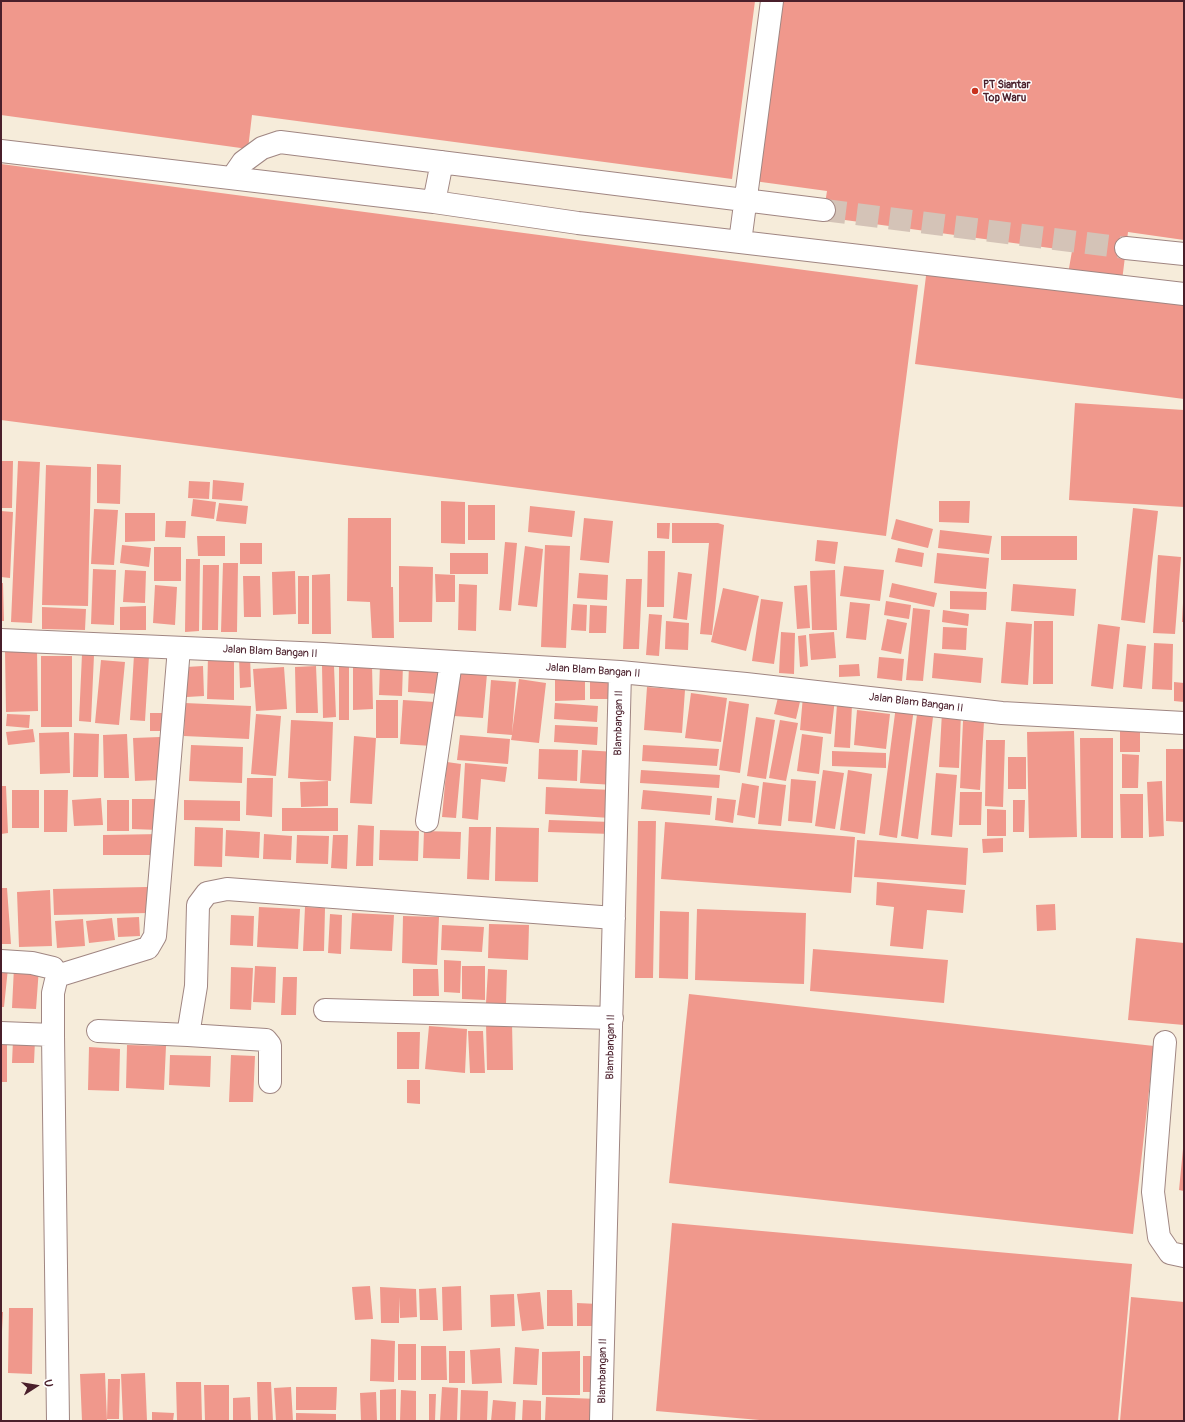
<!DOCTYPE html>
<html>
<head>
<meta charset="utf-8">
<style>
  body { margin:0 }
  #map { position:relative; width:1185px; height:1422px; overflow:hidden; background:#f6ecda; font-family:Pangolin,sans-serif }
  canvas { display:block }
  .frame { position:absolute; inset:0; border:2px solid #4a1f2b; pointer-events:none }
  .north { position:absolute; left:16px; top:1366px; width:40px; height:40px; -webkit-text-stroke:3px #fff; paint-order:stroke; rotate:78deg; font-size:11px; font-weight:700; line-height:16px; text-align:center; color:#4a1f2b }
  .north::after { content:''; display:block; margin:auto; width:14px; height:18px; background:#4a1f2b; clip-path:polygon(50% 0,100% 100%,50% 72%,0 100%) }
</style>
</head>
<body>
<div id="map">
<canvas width="1185" height="1422"></canvas>
<div class="frame"></div>
<div class="north">U</div>
</div>
<script>
const ctx = document.querySelector('canvas').getContext('2d');
ctx.lineJoin = 'round';
function fillPath(path, color) { ctx.fillStyle = color; ctx.fill(path, 'evenodd'); }
const toPath = rows => new Path2D(rows.map(r => 'M' + r).join(''));
function trace(path, color, width, dash) { ctx.strokeStyle = color; ctx.lineWidth = width; ctx.lineCap = dash ? 'butt' : 'round'; ctx.setLineDash(dash || []); ctx.stroke(path); }
function drawText(font, color, halo, rows, align = 'center') {
  ctx.font = font + ' Pangolin,sans-serif'; ctx.lineWidth = 3; ctx.setLineDash([]); ctx.textBaseline = 'middle'; ctx.strokeStyle = halo; ctx.fillStyle = color; for (const [text, x, y, turn = 0] of rows) {
    ctx.save(); ctx.translate(x, y); ctx.rotate((+turn || 0) * Math.PI / 180); ctx.textAlign = isNaN(turn) ? turn : align; if (halo) ctx.strokeText(text, 0, 0); ctx.fillText(text, 0, 0); ctx.restore();
  }
}
fillPath(toPath([
  [1,1,755,1,732,179,252,115,248,149,1,115],
  [777,1,1184,1,1184,240,1128,232,1122,281,1068,274,1072,251,823,217,827,191,754,181],
  [1,164,918,285,886,536,1,420],
  [927,268,1184,302,1184,399,915,364],
  [1075,403,1184,410,1184,507,1069,500],
  [1,461,13,461,12,508,1,508],
  [18,461,40,462,32,623,11,622],
  [97,464,121,465,120,504,97,503],
  [46,465,91,467,88,606,42,605],
  [213,480,244,483,242,501,212,499],
  [189,481,210,482,209,499,188,498],
  [193,499,216,502,214,519,191,516],
  [441,501,465,502,465,544,441,543],
  [939,501,970,501,969,523,939,522],
  [219,503,248,506,246,524,216,521],
  [468,505,495,505,495,540,468,540],
  [530,506,575,511,572,537,528,532],
  [1133,508,1158,511,1145,623,1121,620],
  [94,509,118,510,114,565,91,564],
  [1,511,13,512,10,578,1,577],
  [125,513,155,513,155,541,125,542],
  [348,518,391,518,391,587,393,587,394,638,372,638,370,602,347,601],
  [584,518,613,521,609,563,580,560],
  [896,519,933,529,928,548,891,539],
  [166,521,186,521,185,538,165,537],
  [657,523,670,523,669,539,657,538],
  [672,523,718,523,724,525,712,635,700,634,709,543,672,543],
  [940,530,992,536,989,554,938,548],
  [197,536,225,536,225,556,198,556],
  [1001,536,1077,536,1077,560,1001,560],
  [817,540,838,542,835,564,815,561],
  [505,542,517,543,511,611,499,610],
  [240,543,262,543,262,564,240,564],
  [122,545,151,548,149,567,120,563],
  [545,545,570,546,566,648,541,647],
  [525,546,543,549,537,607,518,605],
  [154,547,181,547,181,581,154,581],
  [898,548,924,553,922,567,895,562],
  [648,551,665,551,664,607,647,607],
  [450,553,488,553,488,574,450,574],
  [937,553,989,558,986,589,934,583],
  [1158,555,1181,557,1175,634,1153,633],
  [186,559,200,559,199,631,185,632],
  [223,563,238,563,237,632,221,632],
  [203,565,219,565,218,630,202,630],
  [399,566,433,567,432,622,399,622],
  [844,566,884,570,880,601,840,596],
  [93,569,116,570,114,625,91,624],
  [125,570,146,571,145,603,123,602],
  [835,570,837,630,812,630,810,571],
  [295,571,296,614,273,615,272,572],
  [678,572,692,574,687,620,673,618],
  [579,573,608,575,607,600,577,598],
  [330,574,331,634,312,634,312,575],
  [435,574,455,575,455,602,436,602],
  [243,576,260,576,261,617,244,617],
  [298,576,309,576,309,624,298,624],
  [626,579,642,579,639,649,623,649],
  [1,583,3,583,4,621,1,621],
  [892,583,937,593,934,607,889,597],
  [459,584,477,585,476,631,458,630],
  [1013,584,1076,589,1074,616,1011,611],
  [155,585,177,587,175,625,153,623],
  [807,585,810,628,797,629,794,586],
  [723,588,759,596,746,651,711,642],
  [950,591,987,592,986,610,950,609],
  [761,599,783,602,774,664,752,661],
  [886,601,911,605,909,619,884,615],
  [850,602,870,604,866,640,846,638],
  [1183,603,1184,603,1184,622,1182,622],
  [573,604,587,605,586,631,571,630],
  [590,605,607,606,606,633,589,633],
  [146,606,146,630,120,630,120,607],
  [42,607,86,609,85,630,42,629],
  [913,608,930,610,923,681,906,680],
  [943,610,969,614,968,626,942,622],
  [649,614,662,615,659,656,646,655],
  [887,619,907,623,901,654,881,650],
  [666,621,689,623,688,650,665,649],
  [1034,621,1053,621,1053,684,1033,684],
  [1006,622,1032,624,1028,685,1001,683],
  [1098,624,1120,627,1113,689,1091,686],
  [943,627,967,628,966,650,942,649],
  [781,632,795,633,794,674,779,673],
  [834,632,836,658,811,660,809,634],
  [806,635,808,666,800,667,798,636],
  [1154,643,1173,644,1172,690,1152,689],
  [1127,644,1146,646,1142,689,1123,687],
  [5,650,37,650,38,711,6,712],
  [934,653,983,658,981,683,932,678],
  [82,654,94,655,91,722,79,721],
  [134,655,149,656,145,721,130,720],
  [208,655,234,655,234,700,207,699],
  [250,655,251,687,240,688,239,656],
  [41,656,72,656,72,727,41,727],
  [879,657,904,659,902,681,877,678],
  [101,660,125,662,119,725,95,723],
  [339,663,349,663,349,720,339,720],
  [380,663,403,664,402,696,379,695],
  [859,664,860,676,839,677,839,665],
  [353,665,372,665,373,709,353,710],
  [409,665,439,666,438,694,408,692],
  [203,666,204,696,187,697,186,667],
  [316,666,318,713,296,713,295,667],
  [322,666,334,666,336,717,323,718],
  [284,667,287,709,256,711,253,669],
  [458,671,487,674,483,718,454,716],
  [555,675,585,675,585,700,555,701],
  [590,678,615,678,615,699,590,699],
  [519,679,546,683,539,743,511,740,512,735,487,733,491,680,516,682,512,733],
  [1174,682,1184,683,1184,702,1174,701],
  [647,687,685,690,682,733,644,730],
  [780,689,802,693,796,719,774,714],
  [691,693,727,698,721,742,685,738],
  [803,696,835,699,831,734,800,730],
  [376,700,398,700,398,738,376,738],
  [403,700,435,702,432,746,400,744],
  [729,701,749,704,740,773,719,770],
  [185,703,251,706,249,739,184,736],
  [555,703,598,706,597,722,554,719],
  [837,704,852,705,850,748,834,747],
  [896,706,914,708,897,838,879,835],
  [918,707,934,709,918,839,901,836],
  [857,710,890,714,886,749,854,745],
  [942,712,961,713,959,768,939,767],
  [150,713,166,713,166,731,150,731],
  [7,714,30,715,29,728,6,726],
  [256,714,281,716,276,776,251,774],
  [756,717,775,720,766,779,747,776],
  [291,720,333,722,331,781,288,778],
  [780,720,798,723,786,781,769,778],
  [963,721,984,722,980,790,960,788],
  [555,725,598,727,597,745,554,742],
  [33,729,35,742,8,745,6,732],
  [1120,730,1140,731,1140,752,1120,752],
  [1074,731,1077,837,1029,838,1027,732],
  [69,732,70,773,40,774,39,733],
  [74,733,99,734,98,777,73,777],
  [127,734,129,778,104,778,103,735],
  [802,734,823,737,819,774,797,771],
  [460,735,510,739,508,764,457,760],
  [354,736,376,738,372,804,350,803],
  [160,737,161,780,135,781,133,738],
  [1080,738,1113,738,1113,838,1081,838],
  [986,740,1005,740,1003,807,985,806],
  [191,745,243,747,242,783,189,781],
  [643,745,719,749,717,766,642,761],
  [539,749,578,750,577,781,538,779],
  [1166,749,1184,749,1184,822,1166,821],
  [582,750,617,752,615,785,580,783],
  [832,751,886,753,886,768,832,766],
  [1122,754,1139,755,1138,788,1122,788],
  [1008,757,1026,757,1026,789,1008,789],
  [447,762,461,764,456,818,442,817],
  [465,763,507,767,505,782,481,779,478,820,462,818],
  [641,770,720,775,719,788,640,783],
  [823,770,844,773,835,829,815,826],
  [848,770,872,774,865,834,840,830],
  [936,773,957,775,952,837,931,835],
  [247,778,273,778,272,817,246,815],
  [791,779,816,781,812,823,788,821],
  [328,781,328,806,301,807,300,782],
  [1162,781,1164,836,1149,837,1147,782],
  [763,782,786,785,781,826,758,824],
  [742,783,759,786,755,818,737,815],
  [1,786,6,786,8,833,1,834],
  [546,787,612,790,611,818,545,814],
  [12,790,39,790,39,828,12,828],
  [44,790,68,790,67,832,44,832],
  [643,790,712,796,710,815,641,809],
  [960,792,982,792,981,825,959,825],
  [1120,794,1143,794,1143,838,1121,838],
  [101,798,103,825,74,826,72,800],
  [717,798,736,800,733,823,715,820],
  [132,799,160,799,159,830,132,829],
  [107,800,129,800,129,831,107,831],
  [184,800,240,801,240,821,184,820],
  [1013,800,1025,800,1024,832,1013,832],
  [282,808,338,808,338,831,282,831],
  [987,809,1006,810,1006,836,987,836],
  [549,820,612,822,611,834,548,832],
  [638,821,656,821,653,978,635,978],
  [665,822,855,837,851,893,661,879],
  [358,825,374,826,373,866,356,866],
  [195,827,223,828,222,867,194,866],
  [469,827,491,827,489,880,467,879],
  [496,827,539,828,538,882,495,881],
  [226,830,260,832,259,858,225,856],
  [380,830,419,831,418,861,379,860],
  [424,831,461,832,460,859,423,858],
  [161,834,161,855,103,855,103,835],
  [264,834,292,836,291,860,263,859],
  [297,835,329,836,328,864,296,863],
  [333,835,348,835,347,869,331,868],
  [1003,838,1003,852,983,853,982,839],
  [857,840,968,848,966,885,854,877],
  [877,882,965,890,963,913,927,910,923,949,890,946,894,907,876,905],
  [147,887,148,913,54,915,53,889],
  [1,888,7,888,11,944,1,944],
  [50,890,52,946,19,947,17,892],
  [1055,904,1056,930,1037,931,1036,905],
  [259,907,300,909,298,949,257,947],
  [305,907,325,908,324,951,303,951],
  [697,909,806,913,804,984,695,980],
  [660,911,689,912,688,979,659,978],
  [352,913,394,915,392,951,350,949],
  [330,914,342,915,341,954,328,953],
  [231,915,254,916,253,946,230,945],
  [403,916,439,917,437,965,402,963],
  [139,917,140,936,118,937,117,918],
  [112,918,115,940,89,943,86,921],
  [83,919,85,946,57,948,55,921],
  [489,924,529,925,528,960,488,958],
  [442,925,484,927,482,952,441,950],
  [1136,938,1184,943,1184,1025,1128,1020],
  [813,949,948,960,944,1003,810,991],
  [444,960,461,961,460,993,444,992],
  [255,966,276,967,275,1003,253,1002],
  [462,966,485,966,485,1000,462,999],
  [1,967,8,968,4,1007,1,1007],
  [14,967,39,968,36,1009,12,1008],
  [231,967,253,968,251,1010,230,1009],
  [413,969,438,969,439,996,413,996],
  [488,969,507,970,506,1004,486,1003],
  [283,977,297,977,296,1015,281,1015],
  [689,994,1154,1046,1133,1234,669,1183],
  [486,1023,512,1023,513,1070,487,1070],
  [429,1026,467,1029,465,1073,425,1069],
  [468,1031,483,1031,485,1073,470,1073],
  [397,1032,420,1032,419,1069,397,1069],
  [1,1035,7,1035,7,1082,1,1082],
  [13,1040,35,1040,34,1063,12,1063],
  [127,1045,166,1046,164,1090,126,1088],
  [89,1047,120,1049,119,1091,88,1090],
  [170,1055,211,1056,210,1087,169,1085],
  [231,1055,255,1056,253,1102,229,1102],
  [407,1080,420,1080,420,1104,407,1103],
  [1183,1149,1184,1149,1184,1191,1179,1190],
  [672,1223,1132,1264,1118,1421,771,1421,656,1411],
  [370,1286,373,1319,355,1320,352,1287],
  [461,1286,462,1330,443,1331,442,1287],
  [380,1287,416,1289,417,1317,400,1318,399,1297,399,1323,381,1323],
  [436,1288,438,1320,420,1320,419,1289],
  [547,1290,572,1290,573,1326,547,1326],
  [540,1292,544,1329,522,1331,517,1294],
  [514,1294,515,1326,491,1327,490,1295],
  [1131,1297,1184,1302,1184,1421,1120,1421],
  [577,1303,598,1304,598,1326,577,1326],
  [9,1308,33,1308,32,1374,8,1373],
  [1,1312,3,1312,2,1331,1,1331],
  [371,1339,395,1341,394,1382,370,1381],
  [398,1344,416,1344,416,1380,398,1380],
  [421,1346,446,1346,447,1380,421,1380],
  [515,1347,539,1349,537,1385,513,1384],
  [500,1348,502,1383,472,1384,470,1350],
  [449,1351,465,1351,465,1383,449,1383],
  [580,1351,580,1395,542,1395,542,1352],
  [583,1356,598,1356,598,1392,583,1392],
  [105,1373,107,1421,82,1421,80,1374],
  [145,1373,147,1421,123,1421,121,1374],
  [108,1379,120,1379,119,1419,107,1419],
  [176,1382,201,1382,202,1421,177,1421],
  [257,1382,271,1382,273,1421,258,1421],
  [204,1385,229,1385,229,1421,205,1421],
  [291,1387,293,1421,276,1421,274,1388],
  [296,1387,337,1387,336,1410,296,1410],
  [442,1387,458,1388,457,1421,440,1421],
  [396,1389,396,1421,380,1421,380,1390],
  [401,1390,416,1391,416,1421,400,1421],
  [461,1390,488,1391,487,1421,460,1421],
  [376,1392,377,1421,361,1421,360,1393],
  [429,1394,436,1394,435,1421,429,1421],
  [250,1397,251,1421,233,1421,233,1398],
  [546,1397,598,1399,597,1421,545,1421],
  [493,1400,516,1402,515,1421,491,1421],
  [523,1400,541,1401,541,1421,522,1421],
  [152,1412,174,1413,173,1421,152,1421],
  [296,1413,336,1414,336,1421,296,1421]
]), '#f0988c');
trace(toPath([
  [824,210,1126,248]
]), '#d4c3b7', 22, [22, 11]);
const minor = toPath([
  [1,151,434,202,578,223,1184,294],
  [232,178,243,162,262,148,280,142,824,210],
  [434,202,442,162],
  [740,242,772,1],
  [1126,248,1184,254],
  [1,640,323,654,620,672,746,684,1002,713,1184,723],
  [427,821,451,662],
  [1,961,32,963,53,968,57,976,53,993,53,1035,58,1421],
  [57,976,148,948,155,936,179,648],
  [325,1010,612,1018],
  [98,1031,188,1035,196,986,198,905,207,893,227,889,614,918],
  [1,1033,53,1035],
  [188,1035,266,1040,270,1045,270,1082],
  [1165,1042,1153,1192,1159,1237,1170,1253,1184,1256],
  [601,1421,620,672]
]);
trace(minor, '#a08682', 24);
trace(minor, '#fff', 22);
for (const [x, y, r, color] of [
  [975,91,4,"#c8321e"]
]) { const dot = new Path2D(); dot.arc(x, y, r, 0, 2 * Math.PI); ctx.fillStyle = color; ctx.fill(dot); trace(dot, '#fff', 1.5); }
drawText('bold 11px', '#4a1f2b', '#fff', [
  ["PT Siantar",983,85],
  ["Top Waru",983,98]
], 'left');
drawText('11px', '#4a1f2b', '#fff', [
  ["Jalan Blam Bangan II",270,652,3],
  ["Jalan Blam Bangan II",593,671,4],
  ["Jalan Blam Bangan II",916,703,7],
  ["Blambangan II",619,723,-89],
  ["Blambangan II",611,1047,-89],
  ["Blambangan II",603,1371,-89]
]);
</script>
</body>
</html>
